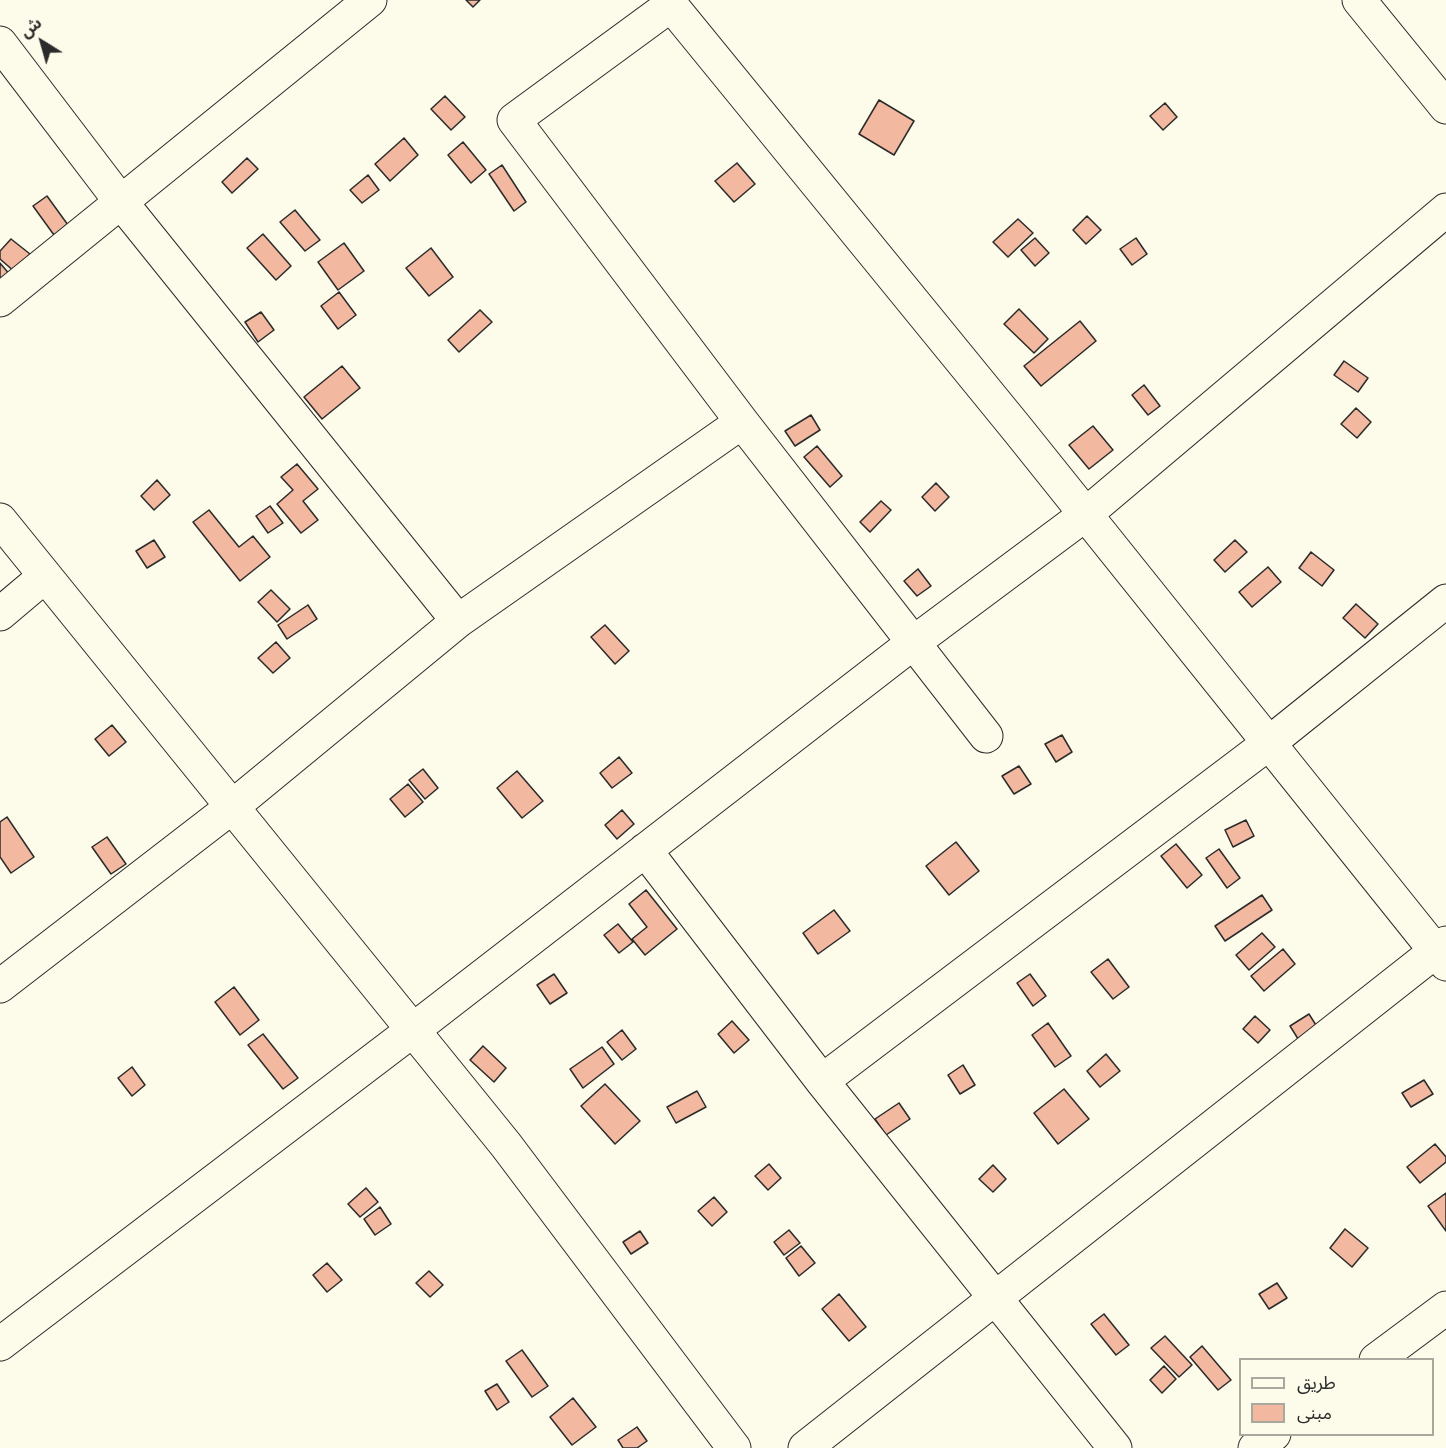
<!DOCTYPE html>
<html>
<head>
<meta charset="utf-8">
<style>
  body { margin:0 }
  #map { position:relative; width:1446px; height:1448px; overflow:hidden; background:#fdfbea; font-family:Karla,"Noto Sans Arabic",sans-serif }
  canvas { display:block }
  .legend { position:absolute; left:1239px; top:1358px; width:195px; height:78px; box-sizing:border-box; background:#fdfbea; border:2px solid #a9a89e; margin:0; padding:8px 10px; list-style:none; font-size:18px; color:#2b2b2b }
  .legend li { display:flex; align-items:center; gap:12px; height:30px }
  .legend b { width:30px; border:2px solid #a9a89e }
  .north { position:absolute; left:12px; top:12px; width:60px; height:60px; -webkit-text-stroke:4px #fdfbea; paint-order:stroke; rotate:323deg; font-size:16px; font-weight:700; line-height:24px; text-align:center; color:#2b2b2b }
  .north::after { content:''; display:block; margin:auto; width:21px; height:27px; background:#2b2b2b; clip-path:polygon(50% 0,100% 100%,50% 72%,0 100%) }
</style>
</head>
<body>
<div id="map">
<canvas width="1446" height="1448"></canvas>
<ul class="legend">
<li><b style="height:8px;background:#fdfbea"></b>طريق</li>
<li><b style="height:16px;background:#f2b8a0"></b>مبنى</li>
</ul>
<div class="north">ش</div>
</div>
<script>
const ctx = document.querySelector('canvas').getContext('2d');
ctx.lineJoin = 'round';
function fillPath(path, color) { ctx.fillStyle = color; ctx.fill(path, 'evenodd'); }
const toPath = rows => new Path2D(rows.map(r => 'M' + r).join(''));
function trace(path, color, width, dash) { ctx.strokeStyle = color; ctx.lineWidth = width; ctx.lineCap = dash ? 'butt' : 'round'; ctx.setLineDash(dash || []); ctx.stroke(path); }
const building = toPath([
  [466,0,480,0,473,7,466,0],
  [445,96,465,117,451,130,431,109,445,96],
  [879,100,914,121,894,155,859,134,879,100],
  [1165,103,1177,117,1163,130,1150,116,1165,103],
  [404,138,418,155,390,181,375,164,404,138],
  [463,142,486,170,471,183,448,155,463,142],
  [247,158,258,169,232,193,222,182,247,158],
  [737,163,755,184,734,202,715,181,737,163],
  [502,165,526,202,514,211,489,174,502,165],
  [368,175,379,190,362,203,350,190,368,175],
  [47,196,68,225,54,235,33,206,47,196],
  [295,210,320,240,305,251,280,222,295,210],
  [1087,216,1101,230,1086,244,1073,230,1087,216],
  [1018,219,1033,233,1008,257,993,242,1018,219],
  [263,234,291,266,276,280,247,248,263,234],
  [1035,238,1049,253,1035,266,1021,250,1035,238],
  [1136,238,1147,254,1132,265,1120,249,1136,238],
  [11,239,30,254,15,272,0,259,0,251,11,239],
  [344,243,364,271,338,290,318,262,344,243],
  [431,248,453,277,429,296,406,268,431,248],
  [0,263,11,276,0,286,0,263],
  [339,292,356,315,338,329,321,306,339,292],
  [1019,309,1048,339,1034,353,1004,324,1019,309],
  [480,310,492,322,459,352,448,340,480,310],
  [261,312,274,330,258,342,245,322,261,312],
  [1080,321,1096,341,1041,386,1024,366,1080,321],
  [1344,361,1368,378,1358,392,1334,375,1344,361],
  [342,366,360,388,322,419,304,397,342,366],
  [1144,385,1160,406,1148,415,1132,395,1144,385],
  [1356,408,1371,422,1357,438,1341,424,1356,408],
  [811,415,820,430,795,446,785,431,811,415],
  [1093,426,1113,450,1089,469,1069,445,1093,426],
  [817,446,842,476,830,487,804,457,817,446],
  [297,464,318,489,303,501,318,520,301,533,277,504,293,490,281,477,297,464],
  [157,480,170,495,154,510,141,496,157,480],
  [936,483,949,497,935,511,922,497,936,483],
  [881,501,891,510,870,532,860,522,881,501],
  [270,506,283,523,268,533,256,516,270,506],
  [209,510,239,547,253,536,270,557,240,581,193,522,209,510],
  [154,540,165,557,147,568,136,551,154,540],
  [1235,540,1247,552,1225,572,1214,560,1235,540],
  [1311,552,1334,570,1322,586,1299,568,1311,552],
  [1268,567,1281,582,1252,607,1239,592,1268,567],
  [918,569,931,586,917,596,904,581,918,569],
  [271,590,290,609,277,622,258,602,271,590],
  [1356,604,1378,624,1365,638,1343,618,1356,604],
  [308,605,317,619,287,639,278,625,308,605],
  [605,625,629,651,615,664,591,637,605,625],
  [276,642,290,658,273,673,258,658,276,642],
  [112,725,126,742,109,756,95,739,112,725],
  [1062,735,1072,752,1056,762,1045,744,1062,735],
  [619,757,632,773,612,788,600,773,619,757],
  [1019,766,1031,784,1014,794,1002,776,1019,766],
  [423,769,438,788,425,799,409,780,423,769],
  [517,771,543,801,522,818,497,788,517,771],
  [408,784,423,802,405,817,390,799,408,784],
  [622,810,634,824,617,839,605,825,622,810],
  [7,817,34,857,11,873,0,857,0,822,7,817],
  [1246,820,1254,836,1233,847,1225,830,1246,820],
  [107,837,126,864,111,874,92,847,107,837],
  [956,842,979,871,949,895,926,866,956,842],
  [1176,844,1202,875,1187,888,1161,856,1176,844],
  [1219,849,1240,878,1227,888,1206,858,1219,849],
  [646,890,677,929,645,955,632,939,647,927,629,904,646,890],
  [1262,895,1272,910,1225,941,1215,926,1262,895],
  [834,910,850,931,818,954,803,933,834,910],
  [618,924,633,942,619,953,604,935,618,924],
  [1262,933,1275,947,1249,970,1236,955,1262,933],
  [1283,949,1295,964,1264,991,1251,976,1283,949],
  [1108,959,1129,987,1113,999,1091,972,1108,959],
  [554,974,567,993,550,1004,537,985,554,974],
  [1030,974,1046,996,1033,1006,1017,983,1030,974],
  [234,987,259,1020,240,1035,215,1002,234,987],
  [1309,1014,1319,1030,1300,1042,1290,1026,1309,1014],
  [1255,1016,1270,1030,1258,1043,1243,1029,1255,1016],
  [732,1021,749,1040,734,1053,718,1034,732,1021],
  [1048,1023,1071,1056,1055,1067,1032,1035,1048,1023],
  [622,1030,636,1049,622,1060,607,1042,622,1030],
  [263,1034,298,1078,283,1089,248,1045,263,1034],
  [483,1046,506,1068,494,1082,470,1060,483,1046],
  [602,1047,614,1064,583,1088,570,1069,602,1047],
  [1106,1054,1120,1071,1100,1087,1087,1071,1106,1054],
  [963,1065,975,1085,960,1094,948,1075,963,1065],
  [132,1067,145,1085,132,1096,118,1078,132,1067],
  [1424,1080,1433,1094,1411,1107,1402,1093,1424,1080],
  [605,1084,640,1121,615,1144,581,1106,605,1084],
  [1064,1089,1089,1119,1058,1144,1034,1113,1064,1089],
  [697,1091,706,1107,676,1123,667,1107,697,1091],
  [899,1103,910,1119,886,1135,875,1119,899,1103],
  [1435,1144,1446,1157,1446,1162,1420,1183,1407,1167,1435,1144],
  [769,1164,781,1178,768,1190,755,1176,769,1164],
  [993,1165,1006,1179,993,1192,979,1179,993,1165],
  [366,1188,378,1202,360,1217,348,1204,366,1188],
  [1446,1193,1446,1231,1428,1206,1446,1193],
  [714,1197,727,1212,712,1226,698,1211,714,1197],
  [380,1207,391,1224,375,1235,364,1219,380,1207],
  [1345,1229,1368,1248,1352,1267,1330,1248,1345,1229],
  [789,1230,800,1243,784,1255,774,1242,789,1230],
  [640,1231,648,1243,631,1254,623,1242,640,1231],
  [801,1246,815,1263,799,1276,786,1258,801,1246],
  [327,1263,342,1280,327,1292,313,1275,327,1263],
  [429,1271,443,1285,430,1297,416,1283,429,1271],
  [1277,1283,1287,1298,1269,1309,1259,1294,1277,1283],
  [839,1294,866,1327,849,1341,822,1309,839,1294],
  [1104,1314,1129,1345,1116,1355,1091,1324,1104,1314],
  [1165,1336,1192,1365,1179,1377,1151,1348,1165,1336],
  [1202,1346,1231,1380,1218,1390,1190,1357,1202,1346],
  [522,1350,548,1386,532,1397,506,1361,522,1350],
  [1164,1366,1176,1379,1162,1393,1150,1380,1164,1366],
  [497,1384,509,1402,497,1410,485,1391,497,1384],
  [573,1398,596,1427,572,1445,550,1417,573,1398],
  [637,1427,647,1441,637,1448,623,1448,618,1440,637,1427]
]);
fillPath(building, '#f2b8a0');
trace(building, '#2b2b2b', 1.5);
const minor = toPath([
  [1359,0,1446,107],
  [671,5,514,120,742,422,986,736],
  [0,43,121,202,458,621],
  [0,300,370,0],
  [0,520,506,1145,734,1448],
  [0,614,45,576],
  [645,850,822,1081,1115,1448],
  [0,986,232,807,458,621,742,422],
  [822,1081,1269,743,1446,601],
  [0,1344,413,1030,913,643,1086,514,1446,210],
  [1376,1360,1446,1308],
  [805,1448,1446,943],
  [1255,1448,1274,1434]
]);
const major = toPath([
  [667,0,1018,430,1446,964]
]);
trace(minor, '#2b2b2b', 35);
trace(major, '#2b2b2b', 35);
trace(minor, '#fdfbea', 33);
trace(major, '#fdfbea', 33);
</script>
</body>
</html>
